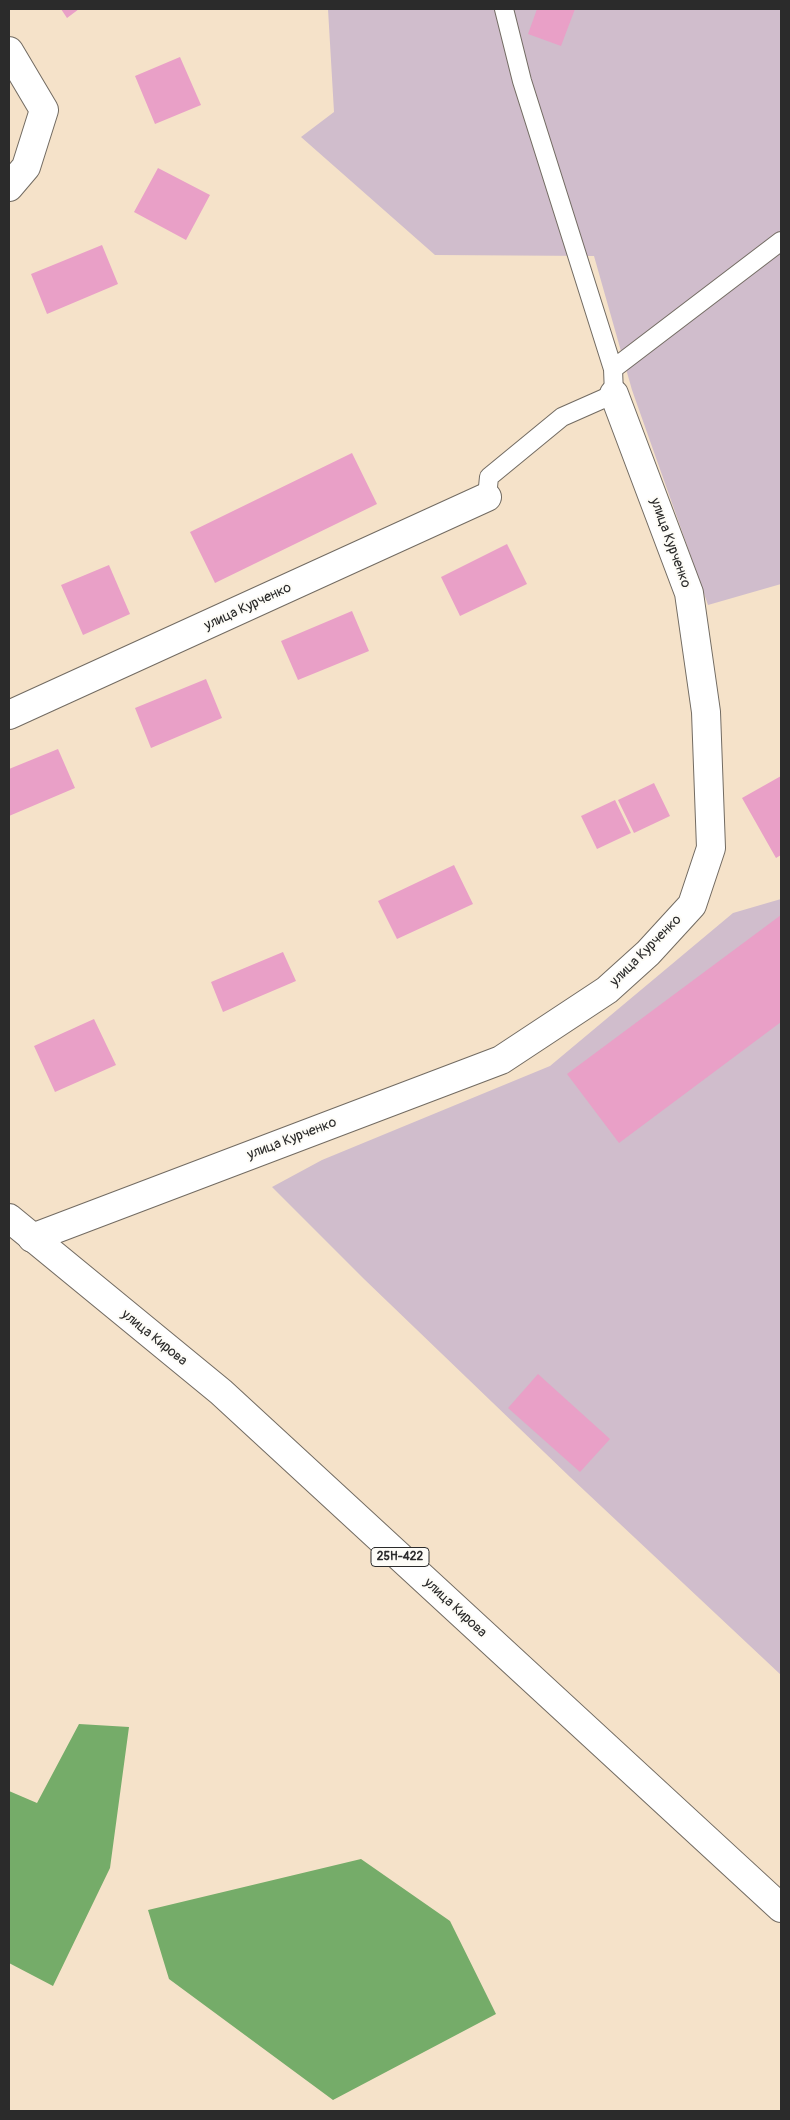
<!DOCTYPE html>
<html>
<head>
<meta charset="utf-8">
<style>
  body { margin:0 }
  #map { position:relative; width:790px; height:2120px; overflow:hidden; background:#f5e2c9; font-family:Pangolin,sans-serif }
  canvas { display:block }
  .frame { position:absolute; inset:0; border:10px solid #2b2b2b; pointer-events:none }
</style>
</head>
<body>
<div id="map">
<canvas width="790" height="2120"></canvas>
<div class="frame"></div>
</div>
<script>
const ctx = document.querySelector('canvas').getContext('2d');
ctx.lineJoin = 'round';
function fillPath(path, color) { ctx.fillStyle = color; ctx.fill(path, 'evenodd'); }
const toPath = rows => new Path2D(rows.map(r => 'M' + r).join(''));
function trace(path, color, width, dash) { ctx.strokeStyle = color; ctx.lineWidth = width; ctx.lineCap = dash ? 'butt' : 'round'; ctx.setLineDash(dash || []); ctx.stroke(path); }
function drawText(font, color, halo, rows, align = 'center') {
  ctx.font = font + ' Pangolin,sans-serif'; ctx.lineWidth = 4; ctx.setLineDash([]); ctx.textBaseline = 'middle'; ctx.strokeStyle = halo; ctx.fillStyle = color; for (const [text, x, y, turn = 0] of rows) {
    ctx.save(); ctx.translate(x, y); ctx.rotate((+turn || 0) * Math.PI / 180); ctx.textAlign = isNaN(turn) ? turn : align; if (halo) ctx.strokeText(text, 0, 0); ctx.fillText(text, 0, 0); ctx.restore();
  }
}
fillPath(toPath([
  [328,9,781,9,781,584,708,605,632,390,594,256,435,255,301,137,334,112],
  [781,899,781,1675,570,1477,364,1279,272,1187,322,1160,550,1066,733,913]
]), '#d0bdcc');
fillPath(toPath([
  [79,1724,129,1727,110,1868,53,1986,9,1963,9,1791,37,1803],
  [361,1859,450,1921,496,2014,333,2100,169,1979,148,1910]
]), '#75ac69');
fillPath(toPath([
  [61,9,79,9,67,18],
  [537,9,575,9,561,46,528,34],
  [180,57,201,105,155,124,135,76],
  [158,168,210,195,186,240,134,212],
  [102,245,118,284,47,314,31,274],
  [352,453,377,504,215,583,190,532],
  [507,544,527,584,460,616,441,577],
  [109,565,130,614,83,635,61,585],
  [352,611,369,651,298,680,281,641],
  [206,679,222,718,151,748,135,708],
  [58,749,75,788,9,816,9,769],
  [781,776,781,855,776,858,742,798],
  [654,783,670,816,634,833,618,800],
  [615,800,631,833,597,849,581,816],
  [454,865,473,904,397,939,378,901],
  [781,915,781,1022,619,1143,567,1074],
  [283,952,296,981,223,1012,211,982],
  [94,1019,116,1065,55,1092,34,1046],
  [538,1374,610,1439,580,1472,508,1408]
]), '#e9a0c7');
const lane = toPath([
  [613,369,781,241],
  [487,497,489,477,562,417,614,394,613,369,522,81,504,9]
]);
const street = toPath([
  [9,51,44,110,26,167,9,187],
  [9,715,487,497],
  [32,1238,501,1060,607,990,648,953,692,905,711,848,706,712,689,593,614,394]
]);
const primary = toPath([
  [9,1218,221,1392,781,1908]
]);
trace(lane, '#726b62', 20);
trace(street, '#726b62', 30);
trace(primary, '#726b62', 30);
trace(lane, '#fff', 18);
trace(street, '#fff', 28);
trace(primary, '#fff', 28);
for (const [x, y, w] of [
  [400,1557,58]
]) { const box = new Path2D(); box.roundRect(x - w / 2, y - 9.5, w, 19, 4); ctx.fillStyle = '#fdfcf7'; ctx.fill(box); trace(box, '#2b2b2b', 1); }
drawText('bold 12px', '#2b2b2b', null, [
  ["25Н-422",400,1557]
]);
drawText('14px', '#2b2b2b', '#fdfcf7', [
  ["улица Курченко",670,543,70],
  ["улица Курченко",248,607,-25],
  ["улица Курченко",646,951,-45],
  ["улица Курченко",292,1139,-21],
  ["улица Кирова",154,1338,39],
  ["улица Кирова",455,1608,43]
]);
</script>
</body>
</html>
